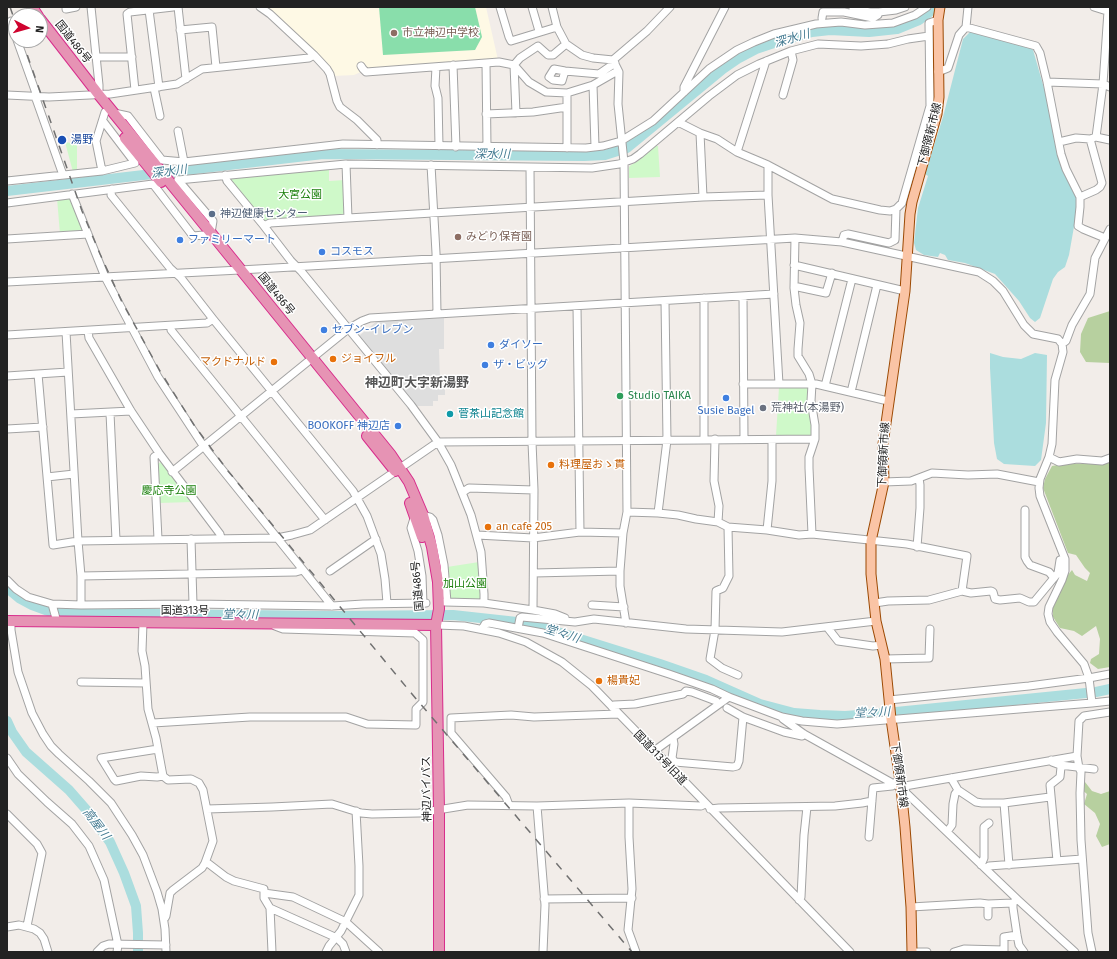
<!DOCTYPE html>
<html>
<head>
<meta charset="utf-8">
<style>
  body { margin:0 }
  #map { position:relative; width:1117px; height:959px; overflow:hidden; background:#f2ede9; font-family:"Fira Sans",sans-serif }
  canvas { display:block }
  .frame { position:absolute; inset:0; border:8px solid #222; pointer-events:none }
  .north { position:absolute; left:8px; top:8px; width:40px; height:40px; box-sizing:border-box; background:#fff; border:1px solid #a7a7a7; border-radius:50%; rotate:96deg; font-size:11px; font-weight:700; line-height:16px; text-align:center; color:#222 }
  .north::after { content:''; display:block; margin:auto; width:14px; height:18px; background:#cf042f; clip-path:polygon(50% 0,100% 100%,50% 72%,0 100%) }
</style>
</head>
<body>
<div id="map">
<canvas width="1117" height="959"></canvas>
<div class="frame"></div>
<div class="north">N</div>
</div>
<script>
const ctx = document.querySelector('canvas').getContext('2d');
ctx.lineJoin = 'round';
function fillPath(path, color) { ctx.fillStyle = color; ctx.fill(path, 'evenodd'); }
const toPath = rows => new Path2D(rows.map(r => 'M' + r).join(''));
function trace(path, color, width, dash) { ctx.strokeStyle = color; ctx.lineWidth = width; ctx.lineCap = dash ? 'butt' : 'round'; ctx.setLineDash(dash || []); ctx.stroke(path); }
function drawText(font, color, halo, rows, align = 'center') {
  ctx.font = font + ' "Fira Sans","Noto Sans JP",sans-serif'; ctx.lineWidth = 3; ctx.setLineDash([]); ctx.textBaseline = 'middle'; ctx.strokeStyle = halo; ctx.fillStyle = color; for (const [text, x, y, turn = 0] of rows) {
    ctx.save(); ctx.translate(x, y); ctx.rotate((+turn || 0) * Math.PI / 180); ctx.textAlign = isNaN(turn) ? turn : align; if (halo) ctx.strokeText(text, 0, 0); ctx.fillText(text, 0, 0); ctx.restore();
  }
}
fillPath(toPath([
  [267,7,486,7,498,60,370,68,354,75,334,76,327,63]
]), '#fef9e5');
fillPath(toPath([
  [1110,311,1110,363,1086,362,1080,352,1081,334,1088,318],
  [1110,462,1110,667,1098,669,1090,663,1091,659,1099,654,1100,639,1096,626,1082,636,1074,631,1060,628,1053,617,1053,606,1067,576,1072,570,1075,575,1087,581,1090,573,1085,568,1076,555,1068,553,1043,488,1045,479,1052,466,1063,464,1105,463],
  [1085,782,1092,791,1101,794,1110,791,1110,844,1102,847,1096,836,1100,824,1095,813,1084,804,1087,794,1081,789]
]), '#b7d09f');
fillPath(toPath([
  [65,142,77,144,77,171,73,172],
  [656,146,658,146,660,177,629,178,629,167,631,165,638,161],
  [329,168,329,181,345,180,346,213,343,216,263,221,229,178],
  [69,197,84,231,60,234,57,198],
  [806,386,809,389,807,402,813,424,813,433,810,436,776,436,779,387],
  [162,462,192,502,159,503,156,464],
  [479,562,482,597,478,602,453,600,450,598,447,567]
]), '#cff9c9');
fillPath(toPath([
  [379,7,475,7,482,37,475,50,383,55]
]), '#89deab');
fillPath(toPath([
  [444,318,444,349,439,349,440,381,445,381,445,395,438,395,438,401,433,401,433,406,415,406,359,336,377,321]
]), '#dedede');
fillPath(toPath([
  [970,32,980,33,1027,45,1033,50,1053,119,1057,149,1062,169,1075,193,1078,204,1069,255,1065,267,1058,272,1053,279,1040,318,1035,322,1030,318,1019,301,995,274,965,263,948,260,945,255,940,253,938,257,924,255,916,250,914,243,918,208,928,176,925,174,943,117,963,39],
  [990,353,1003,357,1021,359,1035,353,1047,355,1046,423,1041,460,1035,466,1004,464,997,459,994,443,990,368]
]), '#abddde');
trace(toPath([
  [1109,7,1110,7],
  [7,191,323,154,584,156,605,155,627,148,723,69,739,58,756,49,774,43,812,32,830,30,869,32,897,29,919,20,936,7],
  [7,588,19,598,32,605,51,612,59,613,336,616,453,615,526,623,548,629,660,664,706,680,760,704,794,713,820,715,845,716,886,713,1096,692,1110,689],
  [7,721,12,732,26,752,69,790,90,814,110,842,124,873,136,906,138,933,138,952]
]), '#abddde', 10);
const minor = toPath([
  [91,7,99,85,99,95],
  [178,7,186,79],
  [260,7,270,14,314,55,327,69,330,74,337,101,340,107,357,120,377,140,377,145],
  [500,7,509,37,511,41,557,27],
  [532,7,539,31],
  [552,7,557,27,566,44,582,55,593,58,613,60,647,31,670,7],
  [1094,7,1110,12],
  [66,9,76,7],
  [853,9,870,12,879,12,896,10,905,7],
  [149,10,159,87],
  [822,18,823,12,844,12,873,18,878,15,879,12],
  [11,21,16,36],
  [966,27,1036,46,1040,53,1047,82,1061,154,1066,169,1080,197,1080,207,1078,226,1083,229,1105,238],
  [180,30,212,27,216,67],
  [17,40,37,96],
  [96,57,132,57],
  [613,60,619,72,618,104,624,162,627,512,623,533,620,571,620,586,626,623],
  [486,63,487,147],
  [453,65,456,147],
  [361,66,363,69,366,72,499,62,514,65,529,82,546,92,567,93,593,85],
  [436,67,435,86,438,98,439,146],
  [565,71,562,81,553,80,549,77,554,69,565,71,599,74,615,63],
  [938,72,948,68,959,35,966,27,968,7],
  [1047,82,1103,84,1110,87],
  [154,88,160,116],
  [135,90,127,14,130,12,173,7],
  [684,92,684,87,725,7],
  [567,93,567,148],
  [7,95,49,97,110,94,177,84,202,69,309,58,314,55],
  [783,95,793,60,791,51],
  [35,96,63,175],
  [114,113,128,116,162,160,184,162,343,144,586,148,603,146,621,141,653,121,709,69,737,50,754,42,774,34,816,24,841,22,865,25,893,23,915,15,927,7],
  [516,113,514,65,520,58,538,46,548,55,553,55,566,44],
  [486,114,533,112,567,107],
  [678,122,700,133,717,139,737,152,768,165,768,195,779,384],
  [178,131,184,162],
  [700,133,703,197],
  [1096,137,1110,140],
  [1059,142,1076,138,1090,139,1096,137,1103,84,1108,11],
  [595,147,593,85,614,73,619,72],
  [737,152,766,61],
  [346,164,348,218],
  [431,165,436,253,437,314],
  [768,165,832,199,880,210,890,211,896,209,902,203,930,106,929,23,938,20],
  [530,167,532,442,534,490,533,610],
  [102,171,96,141,105,112],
  [225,175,227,181,264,226,291,261,301,271,411,405,438,442,451,465,471,515,481,552,484,594,484,603],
  [178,180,346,164,592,168,619,164,633,159,640,154,709,96,737,75,759,64,791,51,818,44,861,46,888,44,908,39,929,36],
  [178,180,213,221,211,233],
  [7,181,102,171,135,163,103,121],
  [112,189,111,195,170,268,181,278,213,319,353,491,367,516,381,554,385,579,387,603],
  [72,194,105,277,158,377,204,447,332,606],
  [1080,197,1096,190,1100,187,1102,183,1090,139],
  [7,203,153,184,193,236,204,235],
  [264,226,270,223,348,218,703,197,768,195],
  [795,238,794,288,796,305,800,323,798,349,798,356,809,374,812,384,811,401,815,425,815,439,809,457,809,468,812,534],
  [7,239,88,234],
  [842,242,844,235,848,234,889,243,895,240,896,209],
  [794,265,905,291],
  [7,282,240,270,795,238,842,242,979,272,993,281,1003,291,1024,325,1033,334,1058,339,1062,344,1063,352,1055,380,1052,444,1049,457,1040,479,1039,488,1040,496,1065,559,1065,571,1062,580,1049,607,1048,614,1050,622,1057,632,1084,664,1089,678,1029,686,889,700],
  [794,288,798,287,826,293,832,273],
  [743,296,744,439],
  [577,306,580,532],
  [171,326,171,330,325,520],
  [88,331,89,338,131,411,159,453,220,534,221,538],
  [66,332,78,541,81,576,81,605],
  [7,335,207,323,213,319],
  [1062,344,1066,341,1072,325,1090,294,1095,258,1110,229],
  [38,374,53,545,78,541,277,538,292,535,310,530,438,442,704,440,704,298],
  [7,376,68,372],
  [743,384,816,384,888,401],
  [825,386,852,279],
  [851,392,877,285],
  [110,413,116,540],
  [71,414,131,411],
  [7,429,43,427],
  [715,439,714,481,719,506,718,522],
  [704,440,815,439],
  [1049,457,1059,462,1077,459,1102,461,1110,458],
  [172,472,348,329,362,321,370,318,774,294],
  [47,477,74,474],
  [884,482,911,481,932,473,968,475,997,474,1039,482],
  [463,492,469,488,534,490],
  [1025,510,1025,557,1027,561,1030,565,1049,572,1054,578],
  [627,512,658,513,678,515,696,519,718,522,728,527,767,530,799,535,812,534,907,544,967,556,962,591,929,600,888,601,875,603],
  [658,513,667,440,665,301],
  [415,515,411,528,418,551,422,576,423,604],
  [423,515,430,517,433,520,438,535,444,565,447,602],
  [728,527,729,576,723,588,716,591,715,630,710,659,722,668,738,675],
  [767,530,772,481,772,440],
  [477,535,533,538,580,532,623,533],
  [158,539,154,457,159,453],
  [191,539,193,604],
  [917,547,920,508,920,485,919,478],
  [330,571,376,539],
  [534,573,620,571],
  [81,576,296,572,303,570],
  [7,580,16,589,28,597,52,604,57,622],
  [962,591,971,593,991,591,993,592,995,599,1000,600,1020,598,1029,602,1034,602,1058,573,1060,560,1065,559],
  [445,602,484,603,533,610,555,614,565,618],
  [52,604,81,605,193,604,332,606,363,604,426,603],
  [592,605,624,607],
  [11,621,11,630,18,672,32,713,43,734,51,746,59,754,89,781,111,803,132,835,143,855,157,892,162,909,165,929,166,952],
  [143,623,142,651,145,666,148,709,156,738,163,776,168,780,191,779,199,783,203,790,213,841,205,863,202,868,173,890,170,893,166,916,165,918],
  [436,625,464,626,499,633,526,642,562,662,592,686,850,952],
  [827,627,838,641,873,646,882,645],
  [518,628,520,618,522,617,575,622,594,619,686,629,782,632,876,621],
  [482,629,485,624,489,623,543,633,669,674,712,689,729,697,782,717,802,721,837,724,1092,703,1089,678,1110,674],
  [885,659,929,658,930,629],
  [81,682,146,683],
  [1092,703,1110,701],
  [612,707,614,705,635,704,683,694,686,691,692,692,716,701],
  [727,708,743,717,784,732,802,736,804,734],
  [783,719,804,734,901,788,1017,899,1075,952],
  [153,723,250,717,346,717,367,724,416,725,416,709,423,702,423,640,415,633,283,629,275,626],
  [673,738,674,744,672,758,675,762,733,767,737,766,739,761,743,717],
  [158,749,101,758,114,779,116,781,141,776,157,777,163,776],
  [654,751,729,697],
  [7,758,18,774,47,802,72,824,89,846,104,880,118,945,117,952],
  [1051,760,1052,762,1060,765,1061,767,1060,777,1050,785,1057,861],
  [1060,765,1094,769],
  [951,778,958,790,976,802,982,803,1004,803,1050,797],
  [901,788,905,786,1077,756],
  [629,803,629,837,632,889,628,930,636,952],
  [1004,803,1009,865],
  [509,805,506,797,451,733,451,718,511,715,534,717,618,714],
  [537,806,545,905,543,952],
  [207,809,272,807,332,804,361,813,372,814,419,813,468,805,537,806,629,803,701,806,705,804],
  [710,809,719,808,835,806,862,803,872,801],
  [7,814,37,844,42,853,27,926],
  [947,832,952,825,953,804,955,794,958,790],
  [869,837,873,788,892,786,896,782],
  [205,863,209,864,226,877,234,881,264,889,264,898,270,908,272,952],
  [981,865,984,858,984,827,989,823],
  [986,869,989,866,1082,859],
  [264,893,293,897,346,922,379,952],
  [544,899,632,898],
  [799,900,801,897,804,835,807,807],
  [1013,903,1013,908,1017,935,1019,945,1024,952],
  [988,904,988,916],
  [911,907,980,903,988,904,1013,903,1017,899],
  [270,908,337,938,343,944,346,952],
  [7,927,19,925,34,929,40,933,44,939,48,952],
  [97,952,103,946,109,944,166,945],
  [326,952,329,946,341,931,359,895,359,866,356,811],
  [912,952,927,952],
  [954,952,964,949,1004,950],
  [1004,952,1004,937,1017,935],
  [1092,952,1088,933,1081,840,1080,793,1081,772,1079,768,1077,756,1079,721,1084,716,1110,712]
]);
const major = toPath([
  [912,952,911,907,905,827,901,788,891,719,885,659,876,621,871,574,871,541,884,482,883,444,905,291,910,214,912,202,937,114,939,97,938,20,940,7]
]);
const highway = toPath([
  [32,7,38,16],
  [40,19,99,95,211,233,391,455,409,482,423,515,432,547,438,582,439,609,436,625,439,811,439,952],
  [125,138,161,182],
  [367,436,395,471],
  [410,503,422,537],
  [7,621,436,625]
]);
trace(minor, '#a3a3a3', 9);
trace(major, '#9c4903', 11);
trace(highway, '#d82d8c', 12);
trace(minor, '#fff', 7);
trace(major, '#fac4a5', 9);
trace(highway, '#e693b4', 10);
trace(toPath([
  [10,7,16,24],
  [22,40,82,211,100,254,122,302,160,371,194,425,228,471,412,694,632,952]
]), '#707070', 1.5, [8, 8]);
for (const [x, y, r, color] of [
  [394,33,4,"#8d6e63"],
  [62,140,5,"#1a4fb4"],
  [212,214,4,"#5c6f8a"],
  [458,237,4,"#8d6e63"],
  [180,240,4,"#3f7fe0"],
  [322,252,4,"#3f7fe0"],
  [324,330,4,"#3f7fe0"],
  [491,345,4,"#3f7fe0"],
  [333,359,4,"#e8710a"],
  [274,362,4,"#e8710a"],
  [485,365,4,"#3f7fe0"],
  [620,396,4,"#2e9e5b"],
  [726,398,4,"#3f7fe0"],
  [763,408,4,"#6b7280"],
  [450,414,4,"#0f9aa8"],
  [398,426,4,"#3f7fe0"],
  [551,465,4,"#e8710a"],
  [488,527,4,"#e8710a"],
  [599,681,4,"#e8710a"]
]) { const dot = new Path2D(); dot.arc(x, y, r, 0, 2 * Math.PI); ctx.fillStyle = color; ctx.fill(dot); trace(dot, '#fff', 1.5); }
drawText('11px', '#785e54', '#fff', [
  ["市立神辺中学校",402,33],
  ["みどり保育園",466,237]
], 'left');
drawText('11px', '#222', '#fff', [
  ["国道486号",73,42,52],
  ["下御領新市線",930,135,-76],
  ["国道486号",276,294,51],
  ["下御領新市線",884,455,-87],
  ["国道486号",418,586,-95],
  ["国道313号",185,611],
  ["国道313号旧道",660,758,46],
  ["下御領新市線",899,775,82],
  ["神辺バイパス",427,789,-91]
]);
drawText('11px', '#164399', '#fff', [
  ["湯野",71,140]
], 'left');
drawText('11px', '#1d810e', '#fff', [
  ["大宮公園",300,195],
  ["慶応寺公園",169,491],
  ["加山公園",465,584]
]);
drawText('11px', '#4e5e75', '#fff', [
  ["神辺健康センター",220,214]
], 'left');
drawText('11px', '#366cbe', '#fff', [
  ["ファミリーマート",188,240],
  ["コスモス",330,252],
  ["セブン-イレブン",332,330],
  ["ダイソー",499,345],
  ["ザ・ビッグ",493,365],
  ["Susie Bagel",726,411,"center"],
  ["BOOKOFF 神辺店",390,426,"right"]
], 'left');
drawText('11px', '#c56008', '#fff', [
  ["ジョイフル",341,359],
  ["マクドナルド",266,362,"right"],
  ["料理屋おゝ貫",559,465],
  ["an cafe 205",496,527],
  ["楊貴妃",607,681]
], 'left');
drawText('11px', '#27864d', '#fff', [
  ["Studio TAIKA",628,396]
], 'left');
drawText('11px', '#5b616d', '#fff', [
  ["荒神社(本湯野)",771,408]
], 'left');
drawText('11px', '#0d838f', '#fff', [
  ["菅茶山記念館",458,414]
], 'left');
drawText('italic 12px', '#437a91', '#fff', [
  ["深水川",792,39,-16],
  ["深水川",492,155],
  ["深水川",169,172,-7],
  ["堂々川",240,615,1],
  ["堂々川",562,634,17],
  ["堂々川",872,713,-3],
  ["高屋川",96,824,53]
]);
drawText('bold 13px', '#555', '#fff', [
  ["神辺町大字新湯野",417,383]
]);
</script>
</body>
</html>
